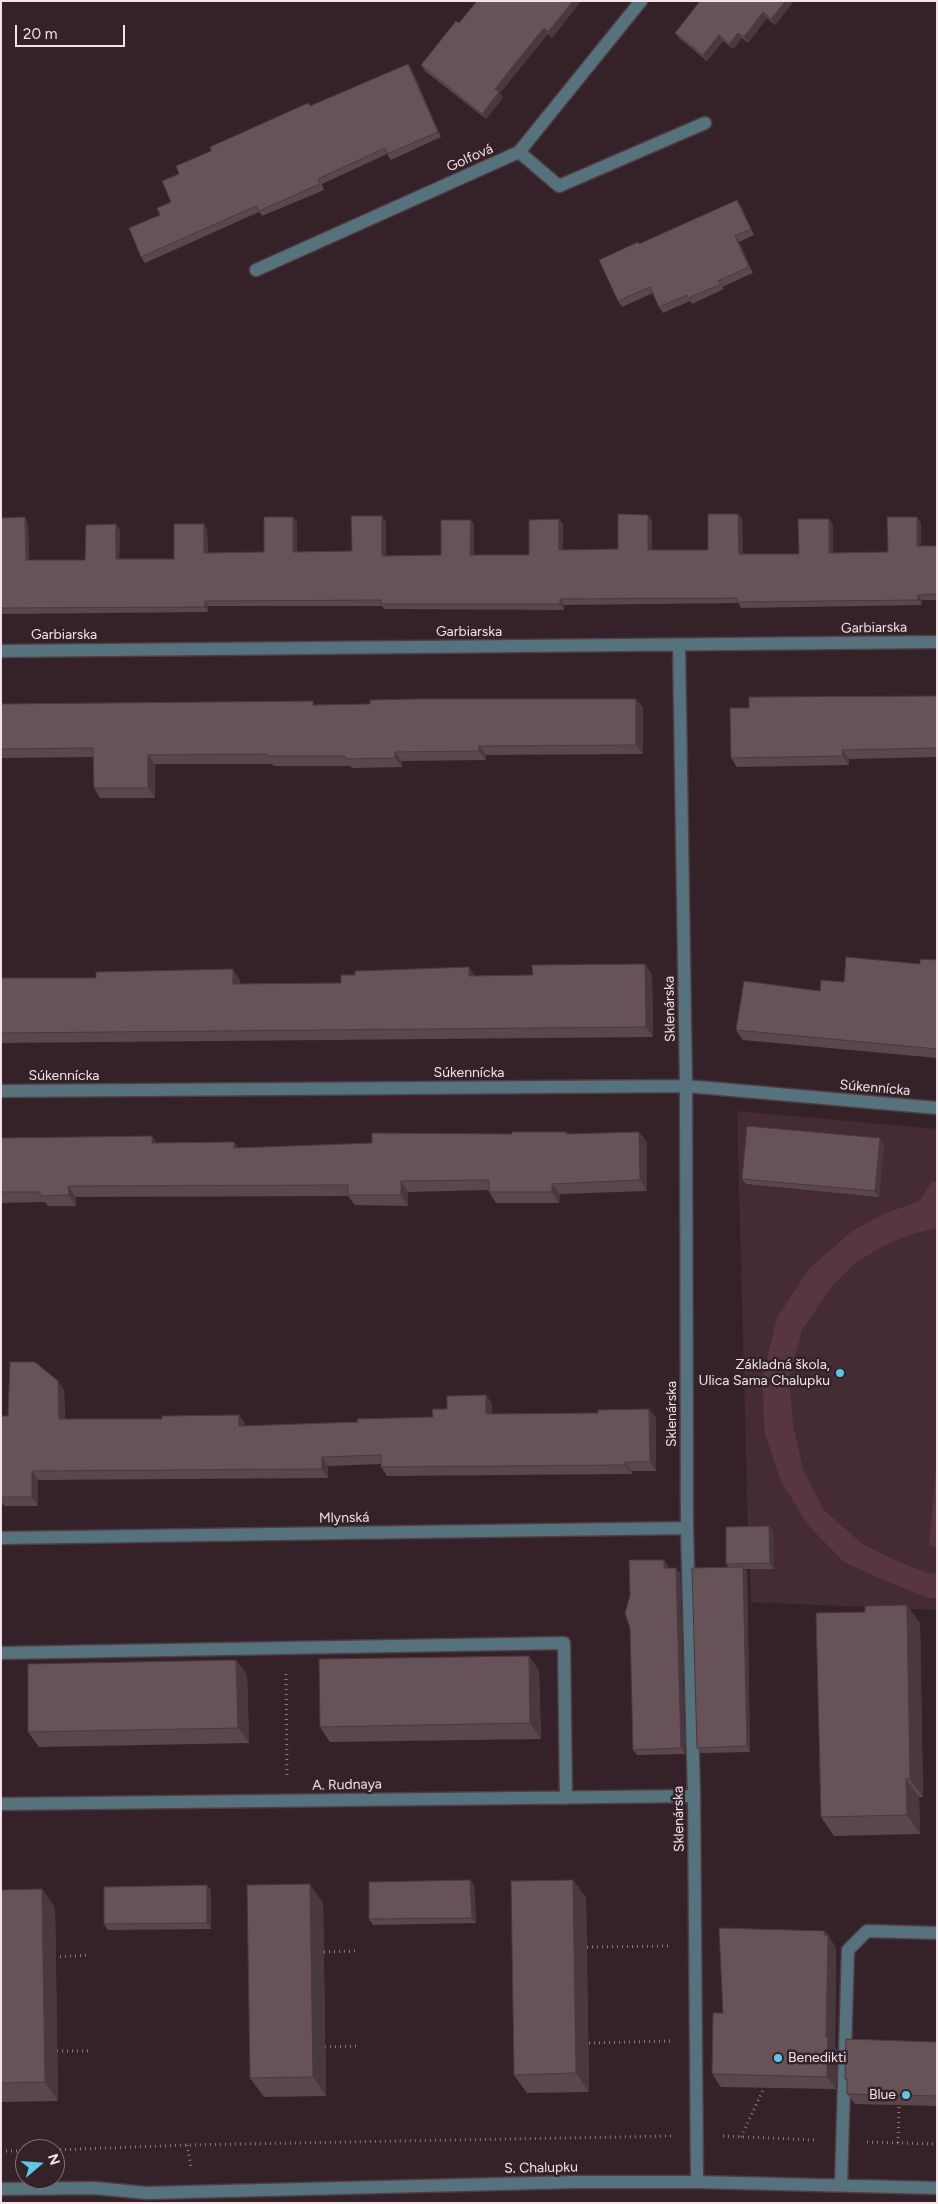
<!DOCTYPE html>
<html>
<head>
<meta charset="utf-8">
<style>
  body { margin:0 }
  #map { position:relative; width:938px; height:2204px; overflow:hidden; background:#352228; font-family:Figtree,sans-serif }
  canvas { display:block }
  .frame { position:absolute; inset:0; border:2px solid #f1e3e7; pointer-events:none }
  .north { position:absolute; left:15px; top:2139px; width:50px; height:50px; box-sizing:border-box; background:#352228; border:1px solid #806f74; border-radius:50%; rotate:72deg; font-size:14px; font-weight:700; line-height:20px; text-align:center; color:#f1e3e7 }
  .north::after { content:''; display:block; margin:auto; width:18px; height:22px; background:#5cc7e8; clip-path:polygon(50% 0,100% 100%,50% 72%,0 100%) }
  .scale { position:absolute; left:15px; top:25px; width:110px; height:22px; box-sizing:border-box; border:2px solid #f1e3e7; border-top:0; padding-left:6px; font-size:15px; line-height:18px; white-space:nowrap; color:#f1e3e7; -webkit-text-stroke:4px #352228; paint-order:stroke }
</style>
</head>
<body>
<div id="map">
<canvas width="938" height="2204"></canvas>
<div class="frame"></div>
<div class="north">N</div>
<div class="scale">20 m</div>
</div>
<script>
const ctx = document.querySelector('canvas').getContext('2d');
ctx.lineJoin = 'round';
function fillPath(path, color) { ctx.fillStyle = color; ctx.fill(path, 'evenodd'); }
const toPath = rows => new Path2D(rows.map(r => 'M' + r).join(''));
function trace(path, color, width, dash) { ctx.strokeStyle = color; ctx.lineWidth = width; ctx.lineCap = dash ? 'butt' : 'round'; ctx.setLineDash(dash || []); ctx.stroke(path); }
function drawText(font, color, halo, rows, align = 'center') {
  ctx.font = font + ' Figtree,sans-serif'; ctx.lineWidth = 5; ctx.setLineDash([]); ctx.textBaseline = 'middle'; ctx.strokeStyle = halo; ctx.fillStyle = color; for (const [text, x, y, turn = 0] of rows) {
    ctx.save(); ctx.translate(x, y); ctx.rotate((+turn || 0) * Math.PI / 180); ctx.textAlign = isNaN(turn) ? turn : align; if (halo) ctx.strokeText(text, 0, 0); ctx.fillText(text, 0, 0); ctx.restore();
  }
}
fillPath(toPath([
  [737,1111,937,1129,937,1610,751,1602,750,1569,773,1568,773,1532,748,1532]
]), '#452c33');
fillPath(toPath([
  [932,1181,937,1182,937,1228,912,1234,885,1245,855,1263,831,1287,802,1330,789,1378,793,1425,803,1469,824,1510,861,1543,892,1559,927,1573,937,1574,937,1598,928,1598,886,1581,844,1562,808,1525,781,1481,765,1434,762,1380,777,1318,809,1269,852,1231,886,1213,920,1201],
  [937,1457,937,1547,929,1546]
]), '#583640');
const minor = toPath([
  [519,152,559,186,705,123],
  [256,270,519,152,641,1],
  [679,645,686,1086,687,1528,694,1796,697,2182],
  [1,651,937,642],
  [1,1091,686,1086,937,1108],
  [1,1538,687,1528],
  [1,1653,564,1643,566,1798],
  [1,1804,694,1796],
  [841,2185,848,1950,867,1931,937,1933],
  [1,2189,94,2188,147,2193,577,2182,697,2182,937,2188]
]);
trace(minor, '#4f3d43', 15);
trace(toPath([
  [286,1674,287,1775],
  [587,1947,670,1946],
  [324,1952,356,1951],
  [55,1957,88,1955],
  [589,2043,670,2041],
  [325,2047,358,2046],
  [57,2051,90,2051],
  [723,2136,816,2140],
  [741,2137,764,2088],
  [867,2142,937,2144],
  [898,2143,899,2105],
  [187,2145,191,2167],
  [55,2150,187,2145,671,2136],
  [1,2151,25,2151]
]), '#8a797e', 3, [1, 4]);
trace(minor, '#56727c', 12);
fillPath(toPath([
  [477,1,581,1,552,38,548,34,524,63,500,93,503,98,486,119,425,71,421,65,459,23],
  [794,1,775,25,767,18,748,43,742,38,733,49,723,41,707,61,679,38,675,33],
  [408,64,412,70,441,137,391,160,387,154,322,184,324,190,262,216,259,212,145,263,141,257,160,215,171,202,179,174,310,106],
  [737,200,741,206,754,235,739,242,753,273,722,287,724,289,692,304,690,301,663,313,659,307,653,293,622,307,618,301,639,244],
  [738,514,742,519,743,554,799,554,833,524,833,553,888,552,921,523,921,546,937,546,937,600,922,600,922,605,741,608,738,603,564,605,564,610,384,609,382,606,208,606,208,612,1,614,1,518,28,523,29,560,85,560,120,530,119,559,174,559,204,524,207,530,208,553,264,552,297,522,297,552,352,551,386,522,386,556,441,555,471,520,474,525,474,555,529,555,559,519,563,524,563,550,618,549,652,520,652,550,708,550],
  [937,696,937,757,849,759,849,765,737,767,731,758,749,708],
  [636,699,643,708,643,754,486,755,486,760,402,761,402,767,352,768,350,766,274,766,272,764,155,764,155,798,100,798,94,788,93,757,1,758,1,704,316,705],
  [937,960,937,1058,743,1040,736,1030,820,991,844,982,920,964],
  [645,964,652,975,653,1037,1,1043,1,978,240,980,240,984,341,983,355,975,469,967,475,976,533,975],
  [566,1132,568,1134,639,1132,647,1142,647,1191,560,1194,559,1203,496,1203,489,1192,489,1190,408,1192,408,1206,355,1205,348,1196,76,1197,76,1206,48,1206,45,1202,1,1203,1,1138,152,1136,156,1143,234,1142,238,1148,372,1143,512,1134],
  [884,1144,879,1197,746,1184,742,1179],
  [64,1390,65,1419,162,1419,239,1415,245,1424,245,1426,358,1422,433,1417,447,1409,486,1395,492,1404,492,1414,598,1413,649,1409,656,1418,656,1471,631,1471,632,1474,387,1476,381,1467,381,1464,328,1466,328,1478,38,1480,38,1506,4,1506,1,1501,1,1416,8,1416],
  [773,1532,774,1569,745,1569,747,1572,750,1752,701,1753,697,1748,728,1567,726,1564],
  [664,1560,668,1566,668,1568,676,1568,680,1573,685,1754,637,1755,633,1750,630,1595],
  [920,1623,923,1797,919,1797,920,1834,834,1836,821,1817],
  [529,1656,539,1671,541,1739,330,1742,320,1727],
  [236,1660,247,1675,249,1743,39,1747,28,1732],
  [470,1880,474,1885,476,1923,373,1925,369,1919],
  [573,1880,586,1898,589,2092,527,2093,514,2075],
  [42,1889,55,1908,58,2101,1,2102,1,1890],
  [211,1890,211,1929,108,1930,104,1924],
  [323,1903,326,2096,264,2097,250,2078],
  [825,1931,836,1948,835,2047,837,2050,836,2089,721,2087,712,2074,723,2013],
  [937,2042,937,2106,855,2104,847,2094,847,2083,845,2079]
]), '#59474c');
fillPath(toPath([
  [573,1,581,1,552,38,548,32],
  [786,1,794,1,775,25,771,19],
  [763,12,767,18,748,43,744,37],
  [544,28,548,34,500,93,503,98,486,119,482,114,495,89],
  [738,33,742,38,733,49,729,44],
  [719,35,723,41,707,61,703,55],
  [408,64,412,70,441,137,438,132],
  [737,200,741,206,754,235,751,229],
  [735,236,739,242,753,273,749,267],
  [738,514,742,519,743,560,739,554],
  [648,515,652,520,652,555,648,550],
  [382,516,386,522,386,561,382,556],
  [25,517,28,523,29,566,26,560],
  [293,517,297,522,297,558,293,552],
  [917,517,921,523,921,551,917,546],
  [559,519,563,524,563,555,559,550],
  [829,519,833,524,833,559,829,553],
  [471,520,474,525,474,561,470,555],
  [116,524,120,530,119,565,116,559],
  [204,524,207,530,208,558,204,553],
  [918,595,922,600,922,605,918,600],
  [560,599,564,605,564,610,560,604],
  [205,601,208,606,208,612,205,607],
  [636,699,643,708,643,754,636,745],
  [479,746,486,755,486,760,479,751],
  [842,750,849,759,849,765,843,756],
  [395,752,402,761,402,767,395,758],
  [148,755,155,764,155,798,148,788],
  [645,964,652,975,653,1037,646,1027],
  [469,967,476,978,469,976],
  [233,969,240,980,240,994,233,984],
  [639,1132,647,1142,647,1191,640,1180],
  [152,1136,159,1147,152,1143],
  [880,1138,884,1144,879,1197,875,1191],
  [234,1142,241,1152,234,1148],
  [401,1181,408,1192,408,1206,401,1195],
  [552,1184,560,1194,559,1203,552,1192],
  [68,1186,76,1197,76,1206,69,1195],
  [58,1381,64,1390,65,1428,59,1419],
  [486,1395,492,1404,492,1422,486,1414],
  [649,1409,656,1418,656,1471,650,1462],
  [239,1415,245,1424,245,1435,239,1426],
  [322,1457,328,1466,328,1478,322,1469],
  [625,1462,631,1471,632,1474,625,1465],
  [32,1471,38,1480,38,1506,32,1497],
  [769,1526,773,1532,774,1569,770,1563],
  [664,1560,668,1566,668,1573,664,1568],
  [743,1567,747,1572,750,1752,747,1746],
  [676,1568,680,1573,685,1754,681,1748],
  [907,1605,920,1623,923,1797,910,1779],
  [529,1656,539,1671,541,1739,530,1723],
  [236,1660,247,1675,249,1743,238,1728],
  [906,1779,919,1797,920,1834,907,1815],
  [470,1880,474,1885,476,1923,472,1918],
  [573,1880,586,1898,589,2092,576,2073],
  [310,1884,323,1903,326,2096,313,2077],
  [207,1885,211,1890,211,1929,207,1923],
  [42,1889,55,1908,58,2101,45,2082],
  [825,1931,836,1948,835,2047,837,2050,836,2089,827,2077]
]), '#48393e');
const building = toPath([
  [477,1,573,1,548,32,544,28,520,57,495,89,499,92,482,114,421,65,456,21,459,23,477,1],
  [700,1,786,1,771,19,763,12,744,37,738,33,729,44,719,35,703,55,675,33,700,1],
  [408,64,438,132,387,154,385,148,318,179,320,184,259,211,256,206,141,257,129,228,160,215,157,208,171,202,162,181,179,174,176,166,211,151,210,147,308,103,310,106,408,64],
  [737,200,751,229,735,236,749,267,718,281,721,284,688,298,687,295,659,307,650,287,618,301,599,260,638,242,639,244,737,200],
  [618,514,648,515,648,550,708,550,708,514,738,514,739,554,799,554,798,519,829,519,829,553,888,552,887,517,917,517,917,546,937,546,937,594,918,595,918,600,737,602,737,598,560,599,560,604,381,604,381,600,205,601,205,607,1,608,1,518,25,517,26,560,85,560,86,525,116,524,116,559,174,559,174,524,204,524,204,553,264,552,264,517,293,517,293,552,352,551,351,516,382,516,382,556,441,555,441,520,471,520,470,555,529,555,529,520,559,519,559,550,618,549,618,514],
  [937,696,937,748,842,750,843,756,731,758,730,708,749,708,749,697,937,696],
  [416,699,636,699,636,745,479,746,479,751,395,752,395,758,345,759,345,756,267,756,267,754,148,755,148,788,94,788,93,748,1,749,1,704,313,701,313,705,370,704,370,700,416,699],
  [846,957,920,964,920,959,937,960,937,1049,736,1030,744,981,820,991,821,980,844,982,846,957],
  [645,964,646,1027,1,1033,1,978,96,978,96,972,233,969,233,984,341,983,341,975,355,975,355,971,469,967,469,976,533,975,532,965,645,964],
  [747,1126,880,1138,875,1191,742,1179,747,1126],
  [512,1132,566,1132,566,1134,639,1132,640,1180,552,1184,552,1192,489,1192,489,1180,401,1181,401,1195,348,1195,348,1185,68,1186,69,1195,40,1196,40,1192,1,1192,1,1138,152,1136,152,1143,234,1142,234,1148,372,1143,372,1133,512,1134,512,1132],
  [10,1362,35,1362,58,1381,59,1419,162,1419,162,1416,239,1415,239,1426,358,1422,357,1419,433,1417,432,1409,447,1409,447,1396,486,1395,486,1414,598,1413,598,1410,649,1409,650,1462,625,1462,625,1465,381,1467,381,1455,322,1457,322,1469,32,1471,32,1497,1,1497,1,1416,8,1416,10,1362],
  [769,1526,770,1563,726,1564,726,1527,769,1526],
  [629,1560,664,1560,664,1568,676,1568,681,1748,633,1750,630,1628,625,1613,630,1595,629,1560],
  [743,1567,747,1746,697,1748,692,1568,743,1567],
  [907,1605,910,1779,906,1779,907,1815,821,1817,816,1613,865,1612,865,1606,907,1605],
  [529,1656,530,1723,320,1727,319,1659,529,1656],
  [236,1660,238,1728,28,1732,28,1664,236,1660],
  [470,1880,472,1918,369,1919,369,1882,470,1880],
  [573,1880,576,2073,514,2075,511,1881,573,1880],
  [310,1884,313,2077,250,2078,247,1885,310,1884],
  [207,1885,207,1923,104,1924,104,1887,207,1885],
  [42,1889,45,2082,1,2083,1,1890,42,1889],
  [719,1928,825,1931,824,1935,828,1935,826,2037,828,2037,827,2077,712,2074,713,2013,723,2013,719,1928],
  [846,2039,937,2042,937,2096,847,2094,847,2079,845,2079,846,2039]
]);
fillPath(building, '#675258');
trace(building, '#48393e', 1);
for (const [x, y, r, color] of [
  [840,1373,5,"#5cc7e8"],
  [778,2058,5,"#5cc7e8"],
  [906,2095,5,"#5cc7e8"]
]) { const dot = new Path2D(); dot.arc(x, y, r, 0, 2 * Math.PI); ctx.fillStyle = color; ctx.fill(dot); trace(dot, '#352228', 2); }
drawText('14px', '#f1e3e7', '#352228', [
  ["Golfová",470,158,-24],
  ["Garbiarska",874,628,-1],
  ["Garbiarska",469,632],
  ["Garbiarska",64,635],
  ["Sklenárska",670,1009,-91],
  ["Súkennícka",469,1073],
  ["Súkennícka",64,1076],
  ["Súkennícka",875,1088,5],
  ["Sklenárska",672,1414,-90],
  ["Mlynská",344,1518,-1],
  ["A. Rudnaya",347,1785,-1],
  ["Sklenárska",679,1819,-91],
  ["S. Chalupku",541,2168,-1]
]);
drawText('14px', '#f1e3e7', '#352228', [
  ["Základná škola,",830,1365],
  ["Ulica Sama Chalupku",830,1381],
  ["Benedikti",788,2058,"left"],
  ["Blue",896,2095]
], 'right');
</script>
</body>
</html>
